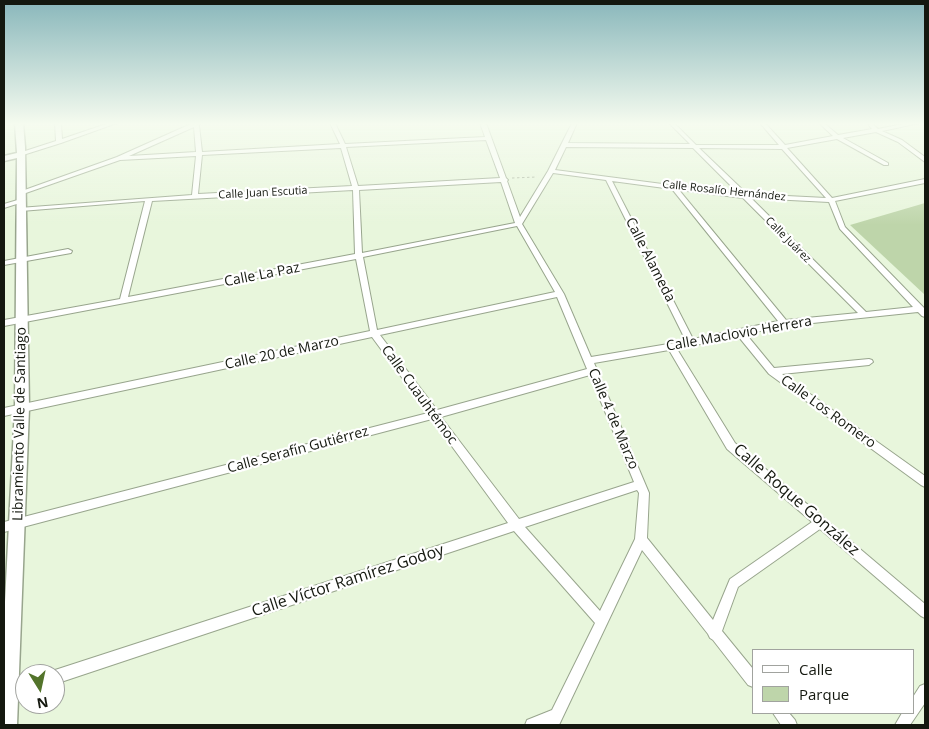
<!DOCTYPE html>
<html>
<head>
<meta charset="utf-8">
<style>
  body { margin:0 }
  #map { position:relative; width:929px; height:729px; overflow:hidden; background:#e8f6dc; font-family:"Open Sans",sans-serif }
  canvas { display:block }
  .frame { position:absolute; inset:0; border:5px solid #14180f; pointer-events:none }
  .legend { position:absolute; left:752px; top:649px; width:162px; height:65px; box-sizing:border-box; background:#fff; border:1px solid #a1a39f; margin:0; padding:6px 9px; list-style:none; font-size:15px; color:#14180f }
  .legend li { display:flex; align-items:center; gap:10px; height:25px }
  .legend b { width:25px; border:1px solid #a1a39f }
  .north { position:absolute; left:15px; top:664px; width:50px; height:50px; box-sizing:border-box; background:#fff; border:1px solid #a1a39f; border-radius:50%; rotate:170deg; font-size:14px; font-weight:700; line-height:20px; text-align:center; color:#14180f }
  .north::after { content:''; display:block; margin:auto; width:18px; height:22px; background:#53742b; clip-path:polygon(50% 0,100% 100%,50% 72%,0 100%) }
</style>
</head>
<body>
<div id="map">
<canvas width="929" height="729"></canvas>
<div class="frame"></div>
<ul class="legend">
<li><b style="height:6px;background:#fff"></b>Calle</li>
<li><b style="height:14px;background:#bed5aa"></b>Parque</li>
</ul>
<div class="north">N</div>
</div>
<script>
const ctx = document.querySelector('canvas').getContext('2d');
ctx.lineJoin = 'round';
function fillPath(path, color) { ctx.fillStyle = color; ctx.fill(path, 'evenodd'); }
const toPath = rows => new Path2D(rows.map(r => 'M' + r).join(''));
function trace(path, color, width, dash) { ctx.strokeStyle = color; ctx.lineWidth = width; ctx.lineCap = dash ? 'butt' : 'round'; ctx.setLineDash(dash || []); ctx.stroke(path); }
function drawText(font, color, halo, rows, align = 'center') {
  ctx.font = font + ' "Open Sans",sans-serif'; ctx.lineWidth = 4.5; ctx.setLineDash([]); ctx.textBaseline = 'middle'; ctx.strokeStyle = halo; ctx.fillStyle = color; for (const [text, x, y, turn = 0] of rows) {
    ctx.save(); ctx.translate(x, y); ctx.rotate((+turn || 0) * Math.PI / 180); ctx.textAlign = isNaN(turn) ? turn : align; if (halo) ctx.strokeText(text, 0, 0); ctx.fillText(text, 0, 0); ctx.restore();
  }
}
fillPath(toPath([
  [925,203,925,295,850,225]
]), '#bed5aa');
const street = toPath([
  [55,123,61,123,62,139,109,123,117,123,61,143,23,155,19,155,19,153,56,141,55,123],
  [201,123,199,125,202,152,340,144,330,123,335,123,345,144,485,137,480,123,486,123,506,178,508,180,507,181,520,217,548,171,572,123,577,123,568,143,690,144,669,123,674,123,696,145,779,145,760,123,765,123,785,145,833,136,819,123,824,123,838,135,872,129,867,123,872,123,878,129,908,123,920,123,882,131,902,140,925,157,925,162,898,142,876,132,843,138,888,163,888,165,884,165,837,139,787,148,832,198,925,179,925,183,835,201,845,227,925,309,925,317,922,316,918,312,784,326,746,334,774,368,869,359,872,360,873,362,869,365,782,374,925,476,925,487,921,485,769,374,738,336,677,349,735,443,925,604,925,618,921,616,820,529,738,587,722,631,753,669,753,687,748,685,713,640,710,638,708,634,642,550,559,725,525,725,527,720,552,710,595,623,514,531,55,684,55,674,50,674,55,670,508,523,432,419,4,532,4,522,428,413,372,337,4,416,4,408,370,331,356,259,4,326,4,320,120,299,145,201,21,211,19,210,19,208,192,195,196,156,120,160,23,194,19,194,19,192,117,157,193,123,201,123],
  [194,127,196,152,129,156,194,127],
  [486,140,500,178,358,186,346,147,486,140],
  [566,147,693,148,739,194,555,170,566,147],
  [341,148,352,186,198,194,202,155,341,148],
  [699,148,782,149,826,198,747,194,699,148],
  [553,173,606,180,686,341,591,357,564,294,522,224,553,173],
  [612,181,672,189,778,321,693,339,612,181],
  [501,182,515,223,362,253,359,190,501,182],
  [353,190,355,254,128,297,152,201,353,190],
  [679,190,743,198,858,313,786,320,679,190],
  [751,198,829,202,840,229,913,307,866,312,751,198],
  [517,226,555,292,377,330,363,257,517,226],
  [557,297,587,369,437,410,380,335,557,297],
  [669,350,727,449,812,522,730,579,713,620,647,538,649,493,594,363,669,350],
  [590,375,634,482,519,519,441,417,590,375],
  [637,490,639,493,635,539,600,611,525,527,637,490],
  [21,199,24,201,23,202,4,208,4,204,21,199],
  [68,249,72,251,71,253,4,265,4,261,68,249],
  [25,680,25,694,4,700,4,686,25,680],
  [925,684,925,703,910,725,895,725,902,713,913,713,913,697,920,686,925,684],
  [773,713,789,713,795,720,797,725,781,725,773,713]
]);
const secondary = toPath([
  [15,123,23,123,25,147,29,408,17,725,4,725,4,621,15,408,17,158,4,161,4,156,17,153,15,123]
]);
trace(street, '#98a58d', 2);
trace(secondary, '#98a58d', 3);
trace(toPath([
  [512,178,537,177]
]), '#a4af9a', 1, [2.5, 2.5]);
fillPath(street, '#fff');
fillPath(secondary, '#fff');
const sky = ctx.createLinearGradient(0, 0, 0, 225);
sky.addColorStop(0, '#89b7bb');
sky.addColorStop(0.55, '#f5fbef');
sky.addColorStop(1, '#f5fbef00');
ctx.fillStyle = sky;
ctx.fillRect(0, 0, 929, 225);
drawText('11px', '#14180f', '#fff', [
  ["Calle Rosalío Hernández",724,191,6],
  ["Calle Juan Escutia",263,193,-3],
  ["Calle Juárez",788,240,45]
]);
drawText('14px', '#14180f', '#fff', [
  ["Calle Alameda",650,260,63],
  ["Calle La Paz",262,275,-11],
  ["Calle Maclovio Herrera",739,334,-10],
  ["Calle 20 de Marzo",282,353,-12],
  ["Calle Cuauhtémoc",419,395,54],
  ["Calle Los Romero",828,412,36],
  ["Calle 4 de Marzo",613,419,67],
  ["Libramiento Valle de Santiago",20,424,-89],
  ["Calle Serafín Gutiérrez",298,450,-15]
]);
drawText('16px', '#14180f', '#fff', [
  ["Calle Roque González",796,500,41],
  ["Calle Víctor Ramírez Godoy",348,581,-18]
]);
</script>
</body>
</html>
